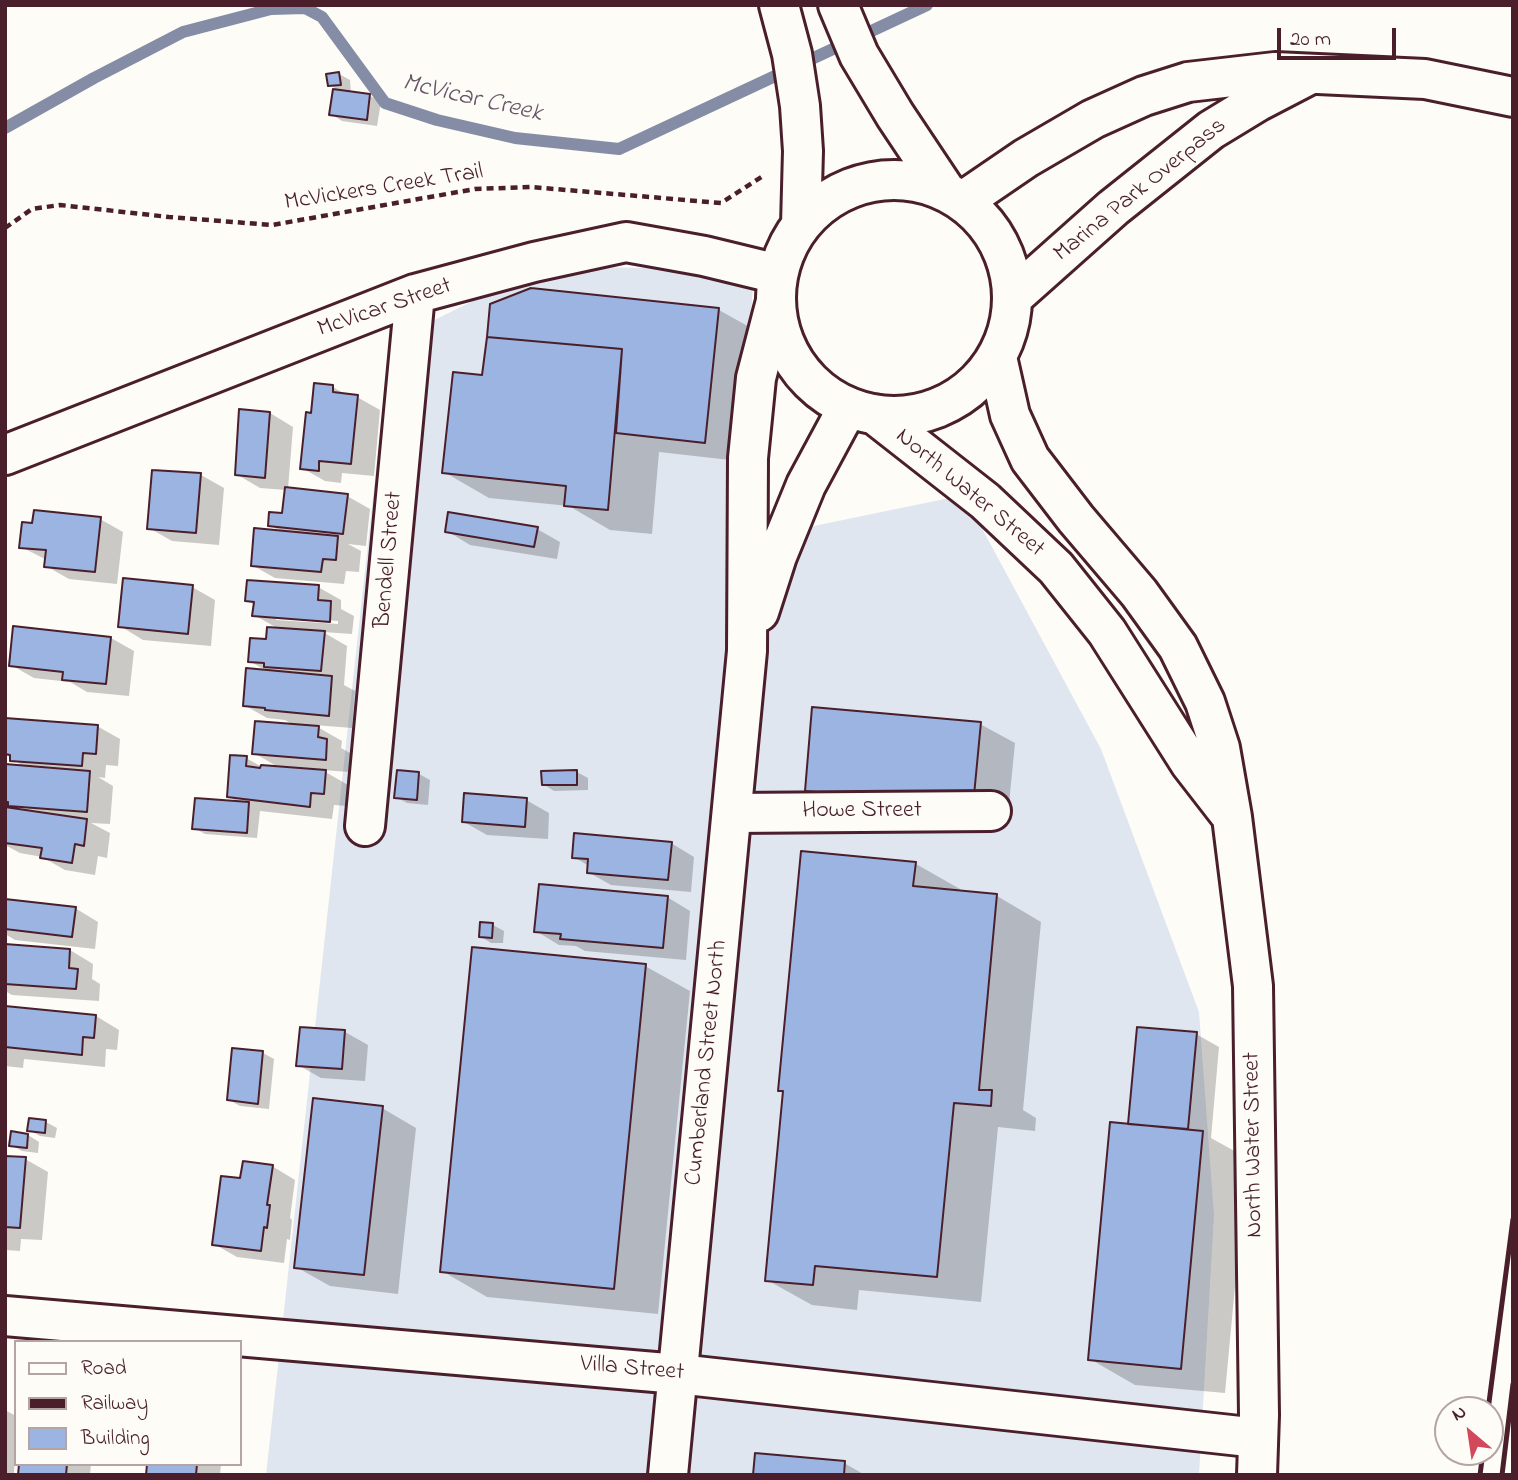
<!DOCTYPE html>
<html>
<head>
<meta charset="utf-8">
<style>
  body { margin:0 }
  #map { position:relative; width:1518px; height:1480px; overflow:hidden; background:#fdfcf7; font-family:"Indie Flower",sans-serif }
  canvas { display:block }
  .frame { position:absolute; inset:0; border:7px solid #4a1f2b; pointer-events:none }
  .legend { position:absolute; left:14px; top:1340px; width:228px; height:126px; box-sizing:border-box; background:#fdfcf7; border:2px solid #b5a4a5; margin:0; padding:9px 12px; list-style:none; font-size:21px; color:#4a1f2b }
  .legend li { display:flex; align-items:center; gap:14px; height:35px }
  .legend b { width:35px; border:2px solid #b5a4a5 }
  .north { position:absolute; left:1434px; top:1396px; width:70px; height:70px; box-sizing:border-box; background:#fdfcf7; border:2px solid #b5a4a5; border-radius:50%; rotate:331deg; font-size:19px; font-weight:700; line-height:28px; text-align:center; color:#4a1f2b }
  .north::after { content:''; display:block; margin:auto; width:24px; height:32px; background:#d1495b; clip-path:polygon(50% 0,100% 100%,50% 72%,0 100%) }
  .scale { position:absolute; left:1277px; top:28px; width:119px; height:32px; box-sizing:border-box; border:4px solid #4a1f2b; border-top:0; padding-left:9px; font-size:21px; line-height:24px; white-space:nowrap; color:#4a1f2b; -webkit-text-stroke:5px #fdfcf7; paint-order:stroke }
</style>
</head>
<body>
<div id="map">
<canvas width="1518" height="1480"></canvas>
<div class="frame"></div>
<ul class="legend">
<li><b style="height:9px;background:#fdfcf7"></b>Road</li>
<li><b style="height:9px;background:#4a1f2b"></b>Railway</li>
<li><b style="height:19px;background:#9bb4e1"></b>Building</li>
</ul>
<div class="north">N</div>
<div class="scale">20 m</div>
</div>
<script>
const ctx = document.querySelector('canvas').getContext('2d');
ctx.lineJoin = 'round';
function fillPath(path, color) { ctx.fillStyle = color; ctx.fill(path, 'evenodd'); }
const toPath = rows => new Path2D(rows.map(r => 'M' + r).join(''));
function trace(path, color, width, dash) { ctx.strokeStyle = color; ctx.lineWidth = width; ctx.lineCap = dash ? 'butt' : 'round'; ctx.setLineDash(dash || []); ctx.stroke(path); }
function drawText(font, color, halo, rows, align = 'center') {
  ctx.font = font + ' "Indie Flower",sans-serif'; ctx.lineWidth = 5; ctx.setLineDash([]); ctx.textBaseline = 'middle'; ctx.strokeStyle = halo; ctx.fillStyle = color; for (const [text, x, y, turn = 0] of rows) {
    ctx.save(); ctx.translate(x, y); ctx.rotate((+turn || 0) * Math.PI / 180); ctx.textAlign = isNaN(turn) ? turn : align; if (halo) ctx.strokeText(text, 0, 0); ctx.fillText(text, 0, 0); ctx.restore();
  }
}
fillPath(toPath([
  [592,267,754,270,736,542,964,495,1101,749,1199,1012,1214,1215,1199,1475,266,1475,390,342,493,291]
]), '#e0e6f0');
fillPath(toPath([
  [339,74,350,80,351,93,370,96,381,102,377,126,342,121,331,114,335,88,330,85],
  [719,310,753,329,739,461,659,452,652,534,610,530,569,506,489,498,444,472,484,377],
  [333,387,348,396,357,397,380,410,374,476,342,473,341,483,325,481,302,468],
  [270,413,293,427,288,489,347,496,370,509,366,546,348,544,361,551,359,572,346,571,344,584,275,578,252,565,284,533,269,525,283,515,286,490,260,488,236,474],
  [201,475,224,488,219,545,172,541,149,528],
  [100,519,123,532,117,584,69,579,46,566,47,560,21,547],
  [537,529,560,542,557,559,470,545,447,531],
  [192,587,215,600,211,646,143,640,120,626],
  [318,587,341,600,341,609,354,616,352,634,323,632,347,646,344,685,355,691,352,728,314,725,342,741,341,748,350,753,349,772,322,770,348,785,347,806,334,805,332,819,260,811,257,838,205,834,194,828,239,803,228,796,246,758,262,767,280,768,254,753,295,726,285,720,267,718,244,705,268,672,250,661,279,629,254,615,255,605,247,600],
  [276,616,338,621,338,624,276,620],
  [111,638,134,651,129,696,87,692,70,682,34,678,11,665],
  [5,719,97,726,120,739,118,766,106,765,105,778,98,777,113,786,110,824,91,823,110,833,107,858,98,856,95,875,65,870,42,857,20,853,5,845,5,809,15,810,5,804,5,766,26,768,5,754],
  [980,724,1015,743,1007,824,841,809,807,790],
  [577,772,588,778,588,790,554,791,543,784],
  [419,774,430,780,428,805,407,803,396,797],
  [526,800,549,813,548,839,487,835,464,822],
  [671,843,694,857,691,892,611,885,588,872,589,866,574,857],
  [916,864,960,889,960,893,997,896,1041,922,1023,1110,1036,1118,1035,1131,998,1127,981,1302,859,1290,857,1310,812,1305,767,1280,785,1093,780,1090],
  [667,897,690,911,686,960,585,951,576,946,559,945,536,931],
  [5,900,75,908,98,922,95,949,15,940,5,934],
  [481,924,493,925,504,931,503,943,491,943,480,936],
  [5,946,70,950,93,964,92,979,100,984,99,1001,12,995,5,991],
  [645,966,690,991,658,1314,487,1297,442,1271],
  [5,1008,96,1016,119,1030,117,1050,106,1049,105,1067,24,1059,23,1068,5,1066],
  [345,1032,368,1045,365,1081,321,1078,298,1065],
  [1196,1034,1219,1047,1211,1138,1247,1158,1225,1393,1135,1385,1090,1359,1130,1126],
  [263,1053,274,1059,269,1109,240,1106,229,1100],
  [382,1108,416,1128,398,1294,330,1286,296,1267],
  [30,1120,46,1122,57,1128,55,1138,40,1136,29,1130],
  [28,1135,39,1142,38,1153,22,1151,11,1145],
  [5,1157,25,1159,48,1172,42,1240,21,1239,20,1251,5,1250],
  [272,1166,295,1180,290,1218,292,1220,290,1240,287,1239,284,1263,237,1257,214,1244,242,1180],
  [5,1410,16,1416,14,1475,5,1475],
  [844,1463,865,1475,754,1475],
  [21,1464,91,1464,90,1475,20,1475],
  [149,1464,221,1464,220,1475,148,1475]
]), '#0003');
trace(toPath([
  [5,128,94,78,183,32,271,9,305,8,322,17,385,103,437,120,515,138,619,149,927,5]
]), '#848da5', 12);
const building = toPath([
  [339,72,341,85,328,86,326,74,339,72],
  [333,89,370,94,367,120,329,115,333,89],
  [531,288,719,308,705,443,616,433,622,349,487,337,490,304,531,288],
  [487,337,622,349,608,510,564,506,566,486,442,473,453,372,482,375,487,337],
  [314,383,333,385,333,392,358,395,351,464,319,461,319,471,300,469,306,412,311,413,314,383],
  [239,409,270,412,265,478,235,475,239,409],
  [152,470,201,473,196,533,147,529,152,470],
  [285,487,348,494,343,534,268,526,269,512,282,513,285,487],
  [34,510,101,517,95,572,44,567,46,550,19,548,22,522,32,523,34,510],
  [448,512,538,527,534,547,445,532,448,512],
  [254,528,338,536,336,560,323,559,321,572,251,566,254,528],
  [123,578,193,585,188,634,118,627,123,578],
  [247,580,319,585,318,600,331,601,330,622,252,616,254,602,245,601,247,580],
  [13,626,111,637,106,684,62,680,63,672,9,666,13,626],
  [267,627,325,631,321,671,264,667,264,663,248,662,250,638,266,639,267,627],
  [246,668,332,676,329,716,265,710,265,708,243,706,246,668],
  [812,707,981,722,973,806,805,791,812,707],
  [5,718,98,725,96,754,83,753,82,766,10,761,10,755,5,754,5,718],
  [255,721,319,726,318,737,327,739,326,760,252,754,255,721],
  [230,755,247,756,246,766,260,768,261,765,326,770,324,794,311,793,310,807,227,797,230,755],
  [5,764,90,771,87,812,8,806,8,802,5,802,5,764],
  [397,770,419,772,417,800,394,798,397,770],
  [577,770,577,785,542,785,541,771,577,770],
  [464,793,527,798,525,827,462,822,464,793],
  [195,798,249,802,247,833,192,829,195,798],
  [5,807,87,819,84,846,75,844,72,863,40,858,42,848,5,843,5,807],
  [574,833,672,842,668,880,587,873,588,859,572,858,574,833],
  [801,851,916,862,913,886,997,894,979,1090,992,1090,991,1106,954,1103,937,1277,815,1266,813,1285,765,1281,783,1091,778,1091,801,851],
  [539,884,668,896,663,948,560,939,561,934,534,932,539,884],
  [5,899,76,907,72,937,5,929,5,899],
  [480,922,493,923,492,938,479,937,480,922],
  [5,944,70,949,69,968,78,969,76,989,5,984,5,944],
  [472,947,646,964,614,1289,440,1272,472,947],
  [5,1006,96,1015,94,1038,83,1037,82,1055,5,1047,5,1006],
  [300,1027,345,1030,342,1069,296,1066,300,1027],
  [1137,1027,1197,1032,1188,1129,1128,1124,1137,1027],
  [232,1048,263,1051,258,1104,227,1100,232,1048],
  [313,1098,383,1106,364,1275,294,1268,313,1098],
  [29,1118,46,1120,45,1133,27,1131,29,1118],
  [1110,1122,1203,1131,1181,1369,1088,1360,1110,1122],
  [11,1131,28,1134,27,1148,9,1146,11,1131],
  [5,1156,26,1157,20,1228,5,1227,5,1156],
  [243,1161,273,1165,267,1205,270,1205,267,1228,264,1227,261,1251,212,1245,221,1176,240,1178,243,1161],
  [755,1453,845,1461,844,1475,753,1475,755,1453],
  [19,1464,67,1464,66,1475,18,1475,19,1464],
  [147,1464,197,1464,196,1475,146,1475,147,1464]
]);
fillPath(building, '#9bb4e1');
trace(building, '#4a1f2b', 2);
const minor = toPath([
  [963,201,1026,158,1093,119,1144,96,1188,82,1275,72,1425,79,1513,97],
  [1013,297,1113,208,1211,130,1257,102,1307,76],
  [5,455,415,294,534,262,626,242,704,256,778,274],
  [732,813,991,811],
  [365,826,415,294],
  [5,1316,678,1374,1258,1438]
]);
const tertiary = toPath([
  [759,612,777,556,806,485,848,407],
  [668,1475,747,651,748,458,756,378,776,301]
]);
const secondary = toPath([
  [779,5,792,54,800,106,803,151,801,225],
  [838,5,859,55,895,115,945,190],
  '776 298a118 118 0 1 1 236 0a118 118 0 1 1-236 0Z',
  [997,357,1010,415,1030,459,1076,519,1139,593,1178,647,1205,702,1220,748,1232,817,1253,986,1259,1415,1257,1475],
  [874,414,985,501,1056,568,1107,632,1190,763,1228,812]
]);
trace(minor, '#4a1f2b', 44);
trace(tertiary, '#4a1f2b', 44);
trace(secondary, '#4a1f2b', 44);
trace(toPath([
  [5,228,32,209,60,205,169,217,272,225,475,189,531,187,721,203,763,176]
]), '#4a1f2b', 4.5, [7, 5]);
trace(minor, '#fdfcf7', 38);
trace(tertiary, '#fdfcf7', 38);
trace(secondary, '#fdfcf7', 38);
trace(toPath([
  [1488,1410,1513,1219],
  [1480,1475,1483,1452],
  [1502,1475,1513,1384]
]), '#4a1f2b', 5);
drawText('24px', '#4a1f2b', '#fdfcf7', [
  ["McVickers Creek Trail",384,189,-9],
  ["Marina Park Overpass",1141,191,-39],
  ["McVicar Street",385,309,-19],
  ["North Water Street",969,494,40],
  ["Bendell Street",390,560,-85],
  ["Howe Street",862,812],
  ["Cumberland Street North",708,1063,-84],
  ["North Water Street",1255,1145,-91],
  ["Villa Street",632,1370,5]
]);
drawText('italic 26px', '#675668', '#fdfcf7', [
  ["McVicar Creek",472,100,13]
]);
</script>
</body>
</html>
